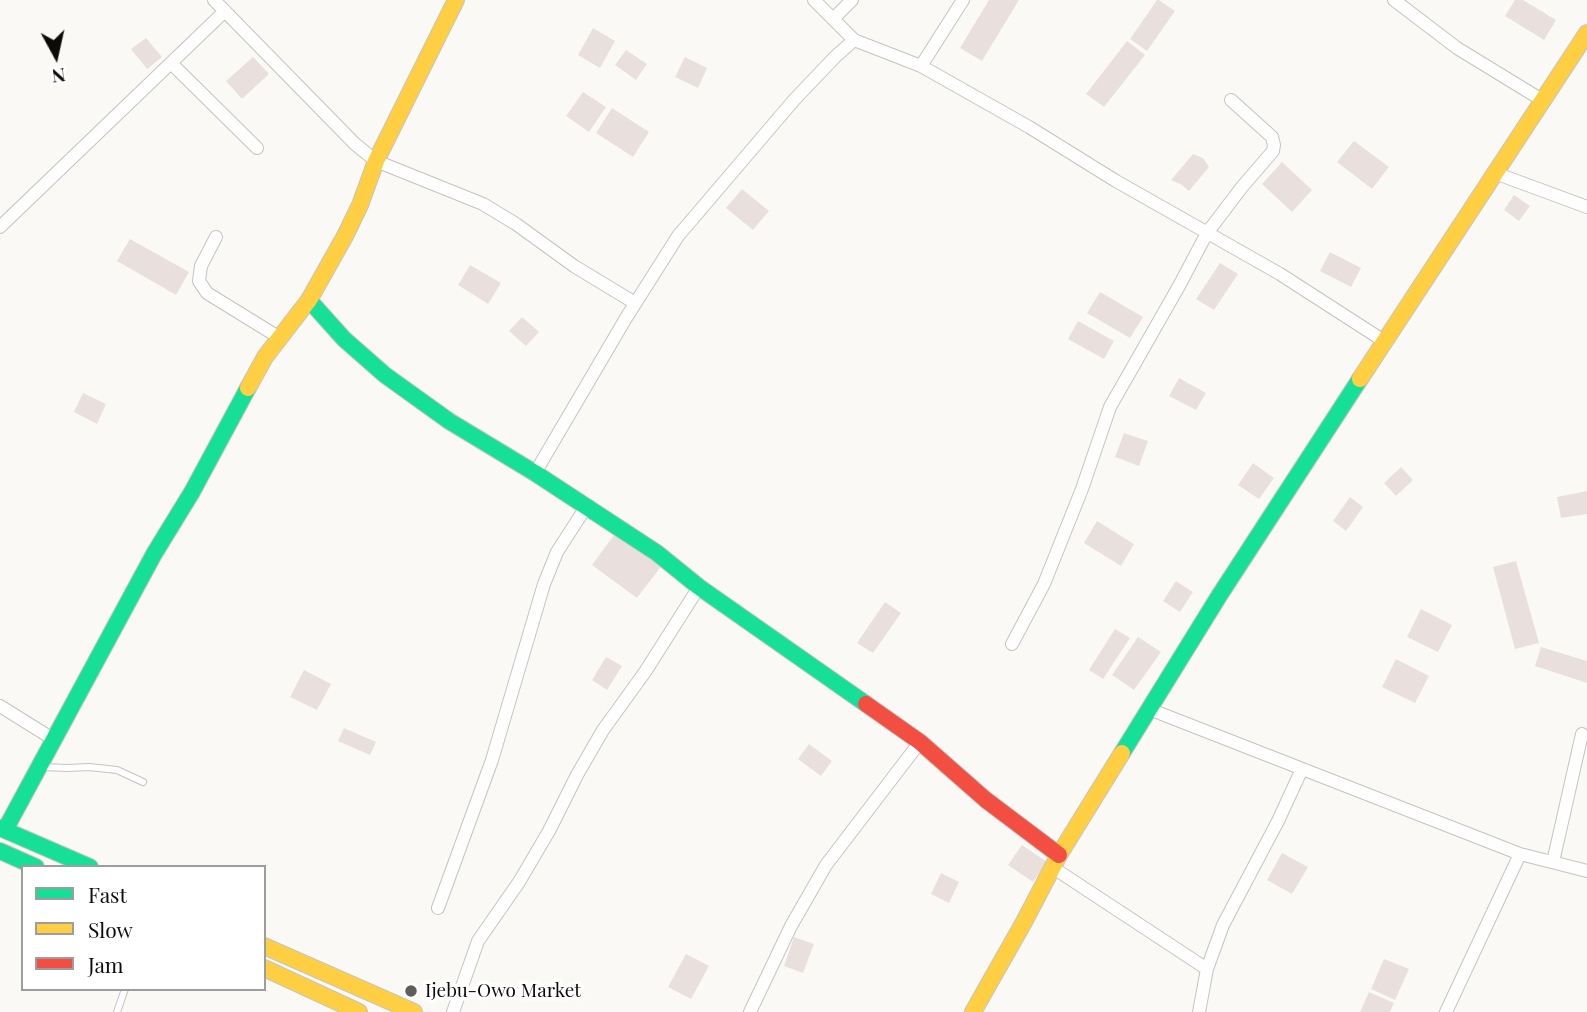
<!DOCTYPE html>
<html>
<head>
<meta charset="utf-8">
<style>
  body { margin:0 }
  #map { position:relative; width:1587px; height:1012px; overflow:hidden; background:#fbf9f6; font-family:"Playfair Display",serif }
  canvas { display:block }
  .legend { position:absolute; left:21px; top:865px; width:245px; height:126px; box-sizing:border-box; background:#fff; border:2px solid #9e9d9d; margin:0; padding:9px 12px; list-style:none; font-size:21px; color:#0d0b09 }
  .legend li { display:flex; align-items:center; gap:14px; height:35px }
  .legend b { width:35px; border:2px solid #9e9d9d }
  .north { position:absolute; left:21px; top:21px; width:70px; height:70px; -webkit-text-stroke:5px #fff; paint-order:stroke; rotate:172deg; font-size:19px; font-weight:700; line-height:28px; text-align:center; color:#0d0b09 }
  .north::after { content:''; display:block; margin:auto; width:24px; height:32px; background:#0d0b09; clip-path:polygon(50% 0,100% 100%,50% 72%,0 100%) }
</style>
</head>
<body>
<div id="map">
<canvas width="1587" height="1012"></canvas>
<ul class="legend">
<li><b style="height:9px;background:#16e098"></b>Fast</li>
<li><b style="height:9px;background:#ffcf43"></b>Slow</li>
<li><b style="height:9px;background:#f24e42"></b>Jam</li>
</ul>
<div class="north">N</div>
</div>
<script>
const ctx = document.querySelector('canvas').getContext('2d');
ctx.lineJoin = 'round';
function fillPath(path, color) { ctx.fillStyle = color; ctx.fill(path, 'evenodd'); }
const toPath = rows => new Path2D(rows.map(r => 'M' + r).join(''));
function trace(path, color, width, dash) { ctx.strokeStyle = color; ctx.lineWidth = width; ctx.lineCap = dash ? 'butt' : 'round'; ctx.setLineDash(dash || []); ctx.stroke(path); }
function drawText(font, color, halo, rows, align = 'center') {
  ctx.font = font + ' "Playfair Display",serif'; ctx.lineWidth = 7; ctx.setLineDash([]); ctx.textBaseline = 'middle'; ctx.strokeStyle = halo; ctx.fillStyle = color; for (const [text, x, y, turn = 0] of rows) {
    ctx.save(); ctx.translate(x, y); ctx.rotate((+turn || 0) * Math.PI / 180); ctx.textAlign = isNaN(turn) ? turn : align; if (halo) ctx.strokeText(text, 0, 0); ctx.fillText(text, 0, 0); ctx.restore();
  }
}
fillPath(toPath([
  [989,0,1019,0,982,61,960,48],
  [1157,0,1159,0,1175,11,1147,51,1130,39],
  [1515,0,1523,0,1556,20,1544,40,1505,16],
  [593,28,615,41,600,68,578,55],
  [146,38,162,57,147,69,131,49],
  [1127,41,1145,55,1104,107,1086,94],
  [626,50,647,64,636,80,615,65],
  [253,57,269,74,242,99,226,81],
  [685,57,707,68,698,88,675,77],
  [583,92,606,107,589,132,566,116],
  [612,108,649,132,633,157,596,133],
  [1354,141,1389,167,1372,189,1337,162],
  [1193,154,1203,158,1209,167,1189,191,1182,185,1171,180],
  [1282,162,1312,190,1292,212,1262,184],
  [742,189,769,211,753,230,726,208],
  [1514,195,1530,206,1519,221,1504,210],
  [130,239,189,272,176,295,117,261],
  [1330,252,1361,268,1351,287,1320,271],
  [1220,263,1238,274,1214,310,1196,299],
  [470,265,501,283,488,304,458,285],
  [1100,292,1143,317,1130,338,1087,313],
  [522,317,539,332,526,346,509,331],
  [1078,321,1114,341,1104,359,1068,339],
  [1179,378,1206,393,1196,410,1169,396],
  [83,393,106,404,97,424,74,412],
  [1124,433,1148,441,1139,466,1115,457],
  [1253,463,1274,478,1259,499,1238,485],
  [1401,467,1413,480,1396,496,1384,483],
  [1587,491,1587,514,1561,518,1557,497],
  [1350,497,1363,507,1346,531,1333,521],
  [1097,521,1134,544,1121,566,1084,543],
  [617,531,663,564,637,598,592,565],
  [1516,561,1539,643,1515,649,1493,567],
  [1176,581,1193,592,1180,612,1163,601],
  [885,602,901,613,873,653,857,643],
  [1421,609,1452,625,1438,652,1407,637],
  [1115,629,1130,638,1103,679,1089,670],
  [1138,637,1161,652,1134,690,1112,675],
  [1541,647,1587,661,1587,683,1535,666],
  [606,657,622,666,607,690,592,680],
  [1396,659,1429,676,1415,703,1382,687],
  [304,670,331,684,317,710,290,697],
  [344,728,376,742,370,755,338,741],
  [809,744,832,761,821,776,798,759],
  [1022,845,1047,862,1033,882,1008,865],
  [1282,853,1308,867,1292,894,1267,880],
  [941,873,959,882,949,903,931,894],
  [794,937,814,944,803,973,784,966],
  [686,954,709,966,691,999,668,987],
  [1384,959,1409,969,1395,1000,1371,989],
  [1369,992,1394,1003,1390,1012,1360,1012]
]), '#e9e0dd');
const lane = toPath([
  [43,767,67,768,89,767,117,770,143,782],
  [117,1012,125,989]
]);
const street = toPath([
  [214,0,355,144,376,161,483,204,516,224,574,266,635,303],
  [814,0,854,40,921,66,1029,127,1116,181,1280,274,1384,341],
  [1394,0,1457,48,1542,100],
  [833,19,852,0],
  [171,63,257,148],
  [921,66,963,0],
  [1495,173,1587,207],
  [0,227,225,11],
  [216,237,201,266,199,281,207,293,280,338],
  [535,473,626,318,678,236,794,100,836,56,854,40],
  [1012,644,1044,584,1082,489,1110,407,1179,286,1207,233,1242,187,1273,151,1274,145,1272,137,1231,100],
  [0,706,53,739],
  [1149,709,1520,854,1587,871],
  [1553,862,1582,734],
  [1052,867,1207,969],
  [438,908,492,760,544,584,557,552,586,507],
  [453,1012,478,941,519,882,549,831,577,775,603,730,645,672,699,587],
  [750,1012,791,926,826,865,920,742],
  [1199,1012,1207,969,1223,925,1278,821,1302,769],
  [1446,1012,1520,854]
]);
const fast = toPath([
  [309,300,344,339,385,375,449,421,535,473,657,553,699,587,866,704],
  [1122,753,1219,596,1360,379],
  [0,828,90,867],
  [5,830,154,554,192,492,248,388],
  [0,851,36,867]
]);
const slow = toPath([
  [1360,379,1587,33],
  [248,388,265,357,309,300,345,236,360,205,376,161,456,0],
  [264,946,414,1012],
  [264,968,359,1012],
  [973,1012,1024,922,1059,855,1122,753]
]);
const jam = toPath([
  [866,704,920,742,986,800,1059,855]
]);
trace(lane, '#c5c4c1', 8);
trace(street, '#c5c4c1', 14);
trace(fast, '#c5c4c1', 18);
trace(slow, '#c5c4c1', 18);
trace(jam, '#c5c4c1', 18);
trace(lane, '#fefefe', 6);
trace(street, '#fefefe', 12);
trace(fast, '#16e098', 16);
trace(slow, '#ffcf43', 16);
trace(jam, '#f24e42', 16);
for (const [x, y, r, color] of [
  [411,991,7,"#605e5c"]
]) { const dot = new Path2D(); dot.arc(x, y, r, 0, 2 * Math.PI); ctx.fillStyle = color; ctx.fill(dot); trace(dot, '#fff', 2.5); }
drawText('19px', '#0d0b09', '#fff', [
  ["Ijebu-Owo Market",425,991]
], 'left');
</script>
</body>
</html>
